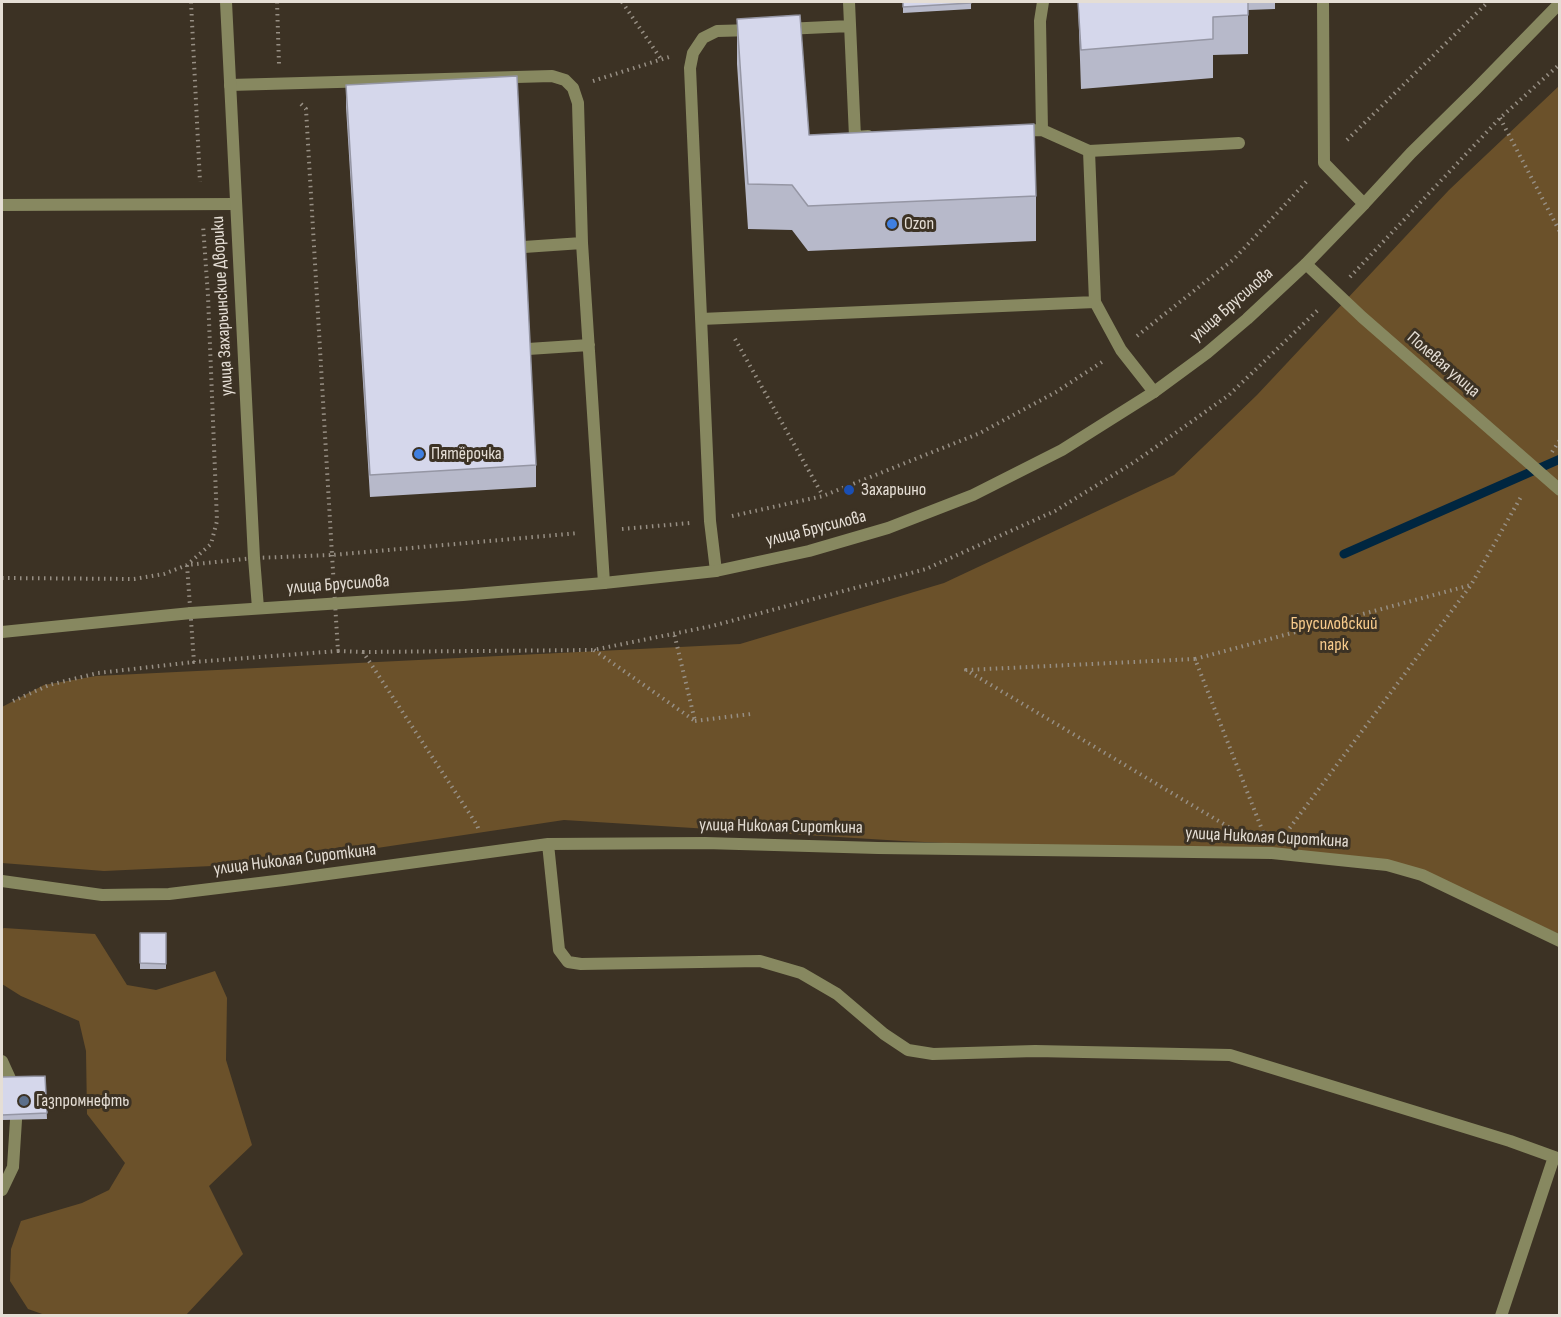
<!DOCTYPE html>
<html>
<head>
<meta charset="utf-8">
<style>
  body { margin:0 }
  #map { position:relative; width:1561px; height:1317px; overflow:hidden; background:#3c3224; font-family:"Sofia Sans Condensed",sans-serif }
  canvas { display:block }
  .frame { position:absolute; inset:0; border:3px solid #e5ded5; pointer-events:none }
</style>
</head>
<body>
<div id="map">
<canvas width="1561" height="1317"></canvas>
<div class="frame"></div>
</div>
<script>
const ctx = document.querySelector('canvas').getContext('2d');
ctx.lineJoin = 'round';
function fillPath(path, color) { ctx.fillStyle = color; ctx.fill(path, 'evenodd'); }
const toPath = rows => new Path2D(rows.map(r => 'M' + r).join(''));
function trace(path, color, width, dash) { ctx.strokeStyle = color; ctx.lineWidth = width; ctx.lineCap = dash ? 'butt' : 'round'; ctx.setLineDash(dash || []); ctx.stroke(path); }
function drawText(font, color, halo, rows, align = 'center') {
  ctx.font = font + ' "Sofia Sans Condensed",sans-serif'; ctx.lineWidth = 6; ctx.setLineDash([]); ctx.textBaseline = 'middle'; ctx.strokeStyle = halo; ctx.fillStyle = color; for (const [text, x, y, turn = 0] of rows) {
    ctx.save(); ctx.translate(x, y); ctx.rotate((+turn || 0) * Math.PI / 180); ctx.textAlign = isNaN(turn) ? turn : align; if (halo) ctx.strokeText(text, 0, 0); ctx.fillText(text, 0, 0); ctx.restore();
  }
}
fillPath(toPath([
  [1559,86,1559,934,1404,865,903,841,564,820,277,863,104,871,2,863,2,707,44,685,96,676,740,644,944,583,1174,475,1257,395,1449,190],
  [4,928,95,934,127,985,156,990,215,971,227,998,226,1060,252,1145,209,1186,243,1254,186,1315,45,1315,28,1309,10,1281,11,1249,21,1221,82,1203,109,1190,125,1163,87,1114,86,1051,79,1021,21,996,2,984,2,929]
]), '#6b512a');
trace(toPath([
  [1344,554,1560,459]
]), '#002640', 9);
trace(toPath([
  [191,2,200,182],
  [277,2,279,64],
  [622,2,661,59],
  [593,81,669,57],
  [301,104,306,109,332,555,579,533],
  [1500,118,1560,232],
  [1347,140,1488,2],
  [1350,277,1500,118,1560,64],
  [1137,336,1234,259,1308,180],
  [735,339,823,496],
  [1552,452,1560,440],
  [732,516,823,496,980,433,1056,392,1102,362],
  [622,529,690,523],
  [332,555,338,651,194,662,187,565,254,558,332,555],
  [2,578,134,579,164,574,187,565,211,544,217,521,208,296,203,225],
  [594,650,695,721,674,633],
  [338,651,363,652,477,825,479,831],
  [363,652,593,650,712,626,926,569,1055,511,1136,461,1229,395,1320,308],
  [1195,659,966,670,1232,829],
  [13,701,49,685,98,673,194,662],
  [695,721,751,714],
  [1263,832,1195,659,1471,585],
  [1286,833,1471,585,1522,495]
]), '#978f84', 4, [1.5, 4.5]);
trace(toPath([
  [849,2,855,137,868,136],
  [1323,2,1324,163,1364,204],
  [785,29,850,26],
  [230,85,552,76,565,80,573,88,578,103,582,243,604,583],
  [1042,130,1040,21,1043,2],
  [1017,131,1042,130,1089,151,1239,143],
  [1089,151,1095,302,1121,350,1154,392],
  [2,205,236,204],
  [524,247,582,243],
  [701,319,1095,302],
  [528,349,589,345],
  [716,571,710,521,690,68,693,53,703,38,717,31,753,30],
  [2,1061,12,1083],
  [2,1190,13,1167,16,1120]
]), '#878860', 12);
trace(toPath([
  [226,2,254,558,258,608],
  [1306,264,1362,317,1560,490],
  [548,844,559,950,568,962,581,964,760,961,801,973,837,994,884,1034,908,1050,933,1054,1035,1051,1230,1055,1510,1141,1560,1159],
  [2,881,102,895,169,894,284,880,548,844,705,843,878,848,1272,853,1387,865,1422,875,1560,941],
  [1501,1316,1554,1157]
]), '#878860', 12);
trace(toPath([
  [2,632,191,613,463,595,604,583,716,571,809,551,888,528,973,495,1062,450,1154,392,1207,353,1247,319,1306,264,1364,204,1411,153,1476,89,1560,3]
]), '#878860', 12);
fillPath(toPath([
  [903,2,971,2,971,9,903,13],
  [1078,2,1275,2,1275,9,1248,10,1248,54,1213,55,1213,78,1081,89],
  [737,19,809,135,1036,196,1036,241,808,251,792,230,748,229,737,64],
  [346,85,536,465,536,487,370,497,346,107],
  [140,933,166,933,166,969,140,969],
  [45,1076,47,1119,2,1120,2,1077]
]), '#b7b9ca');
const building = toPath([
  [903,2,971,2,971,3,903,7,903,2],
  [1078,2,1248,2,1248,15,1213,17,1213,39,1081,50,1078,2],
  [800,15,809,135,1034,124,1036,196,808,206,792,185,748,184,737,19,800,15],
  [517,76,536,465,370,475,346,85,517,76],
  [140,933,166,933,166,964,140,963,140,933],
  [45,1076,47,1113,2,1115,2,1077,45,1076]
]);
fillPath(building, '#d5d7eb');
trace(building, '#9596a4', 1.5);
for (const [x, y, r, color] of [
  [892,224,6,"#3f7fe0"],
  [419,454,6,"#3f7fe0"],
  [849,490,6,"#1a4fb4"],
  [24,1101,6,"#5c6f8a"]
]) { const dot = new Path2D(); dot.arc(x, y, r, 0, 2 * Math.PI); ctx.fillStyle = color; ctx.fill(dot); trace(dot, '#3c3224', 2); }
drawText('18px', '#e5ded5', '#3c3224', [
  ["Ozon",904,224],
  ["Пятёрочка",431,454],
  ["Захарьино",861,490],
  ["Газпромнефть",36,1101]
], 'left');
drawText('18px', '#e5ded5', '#3c3224', [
  ["улица Брусилова",1232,305,-41],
  ["улица Захарьинские Дворики",223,306,-93],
  ["Полевая улица",1443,365,41],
  ["улица Брусилова",816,529,-14],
  ["улица Брусилова",338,585,-4],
  ["улица Николая Сироткина",781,827,1],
  ["улица Николая Сироткина",1267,838,3],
  ["улица Николая Сироткина",295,860,-7]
]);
drawText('18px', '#f8cb8c', '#3c3224', [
  ["Брусиловский",1334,624],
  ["парк",1334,645]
]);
</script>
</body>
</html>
